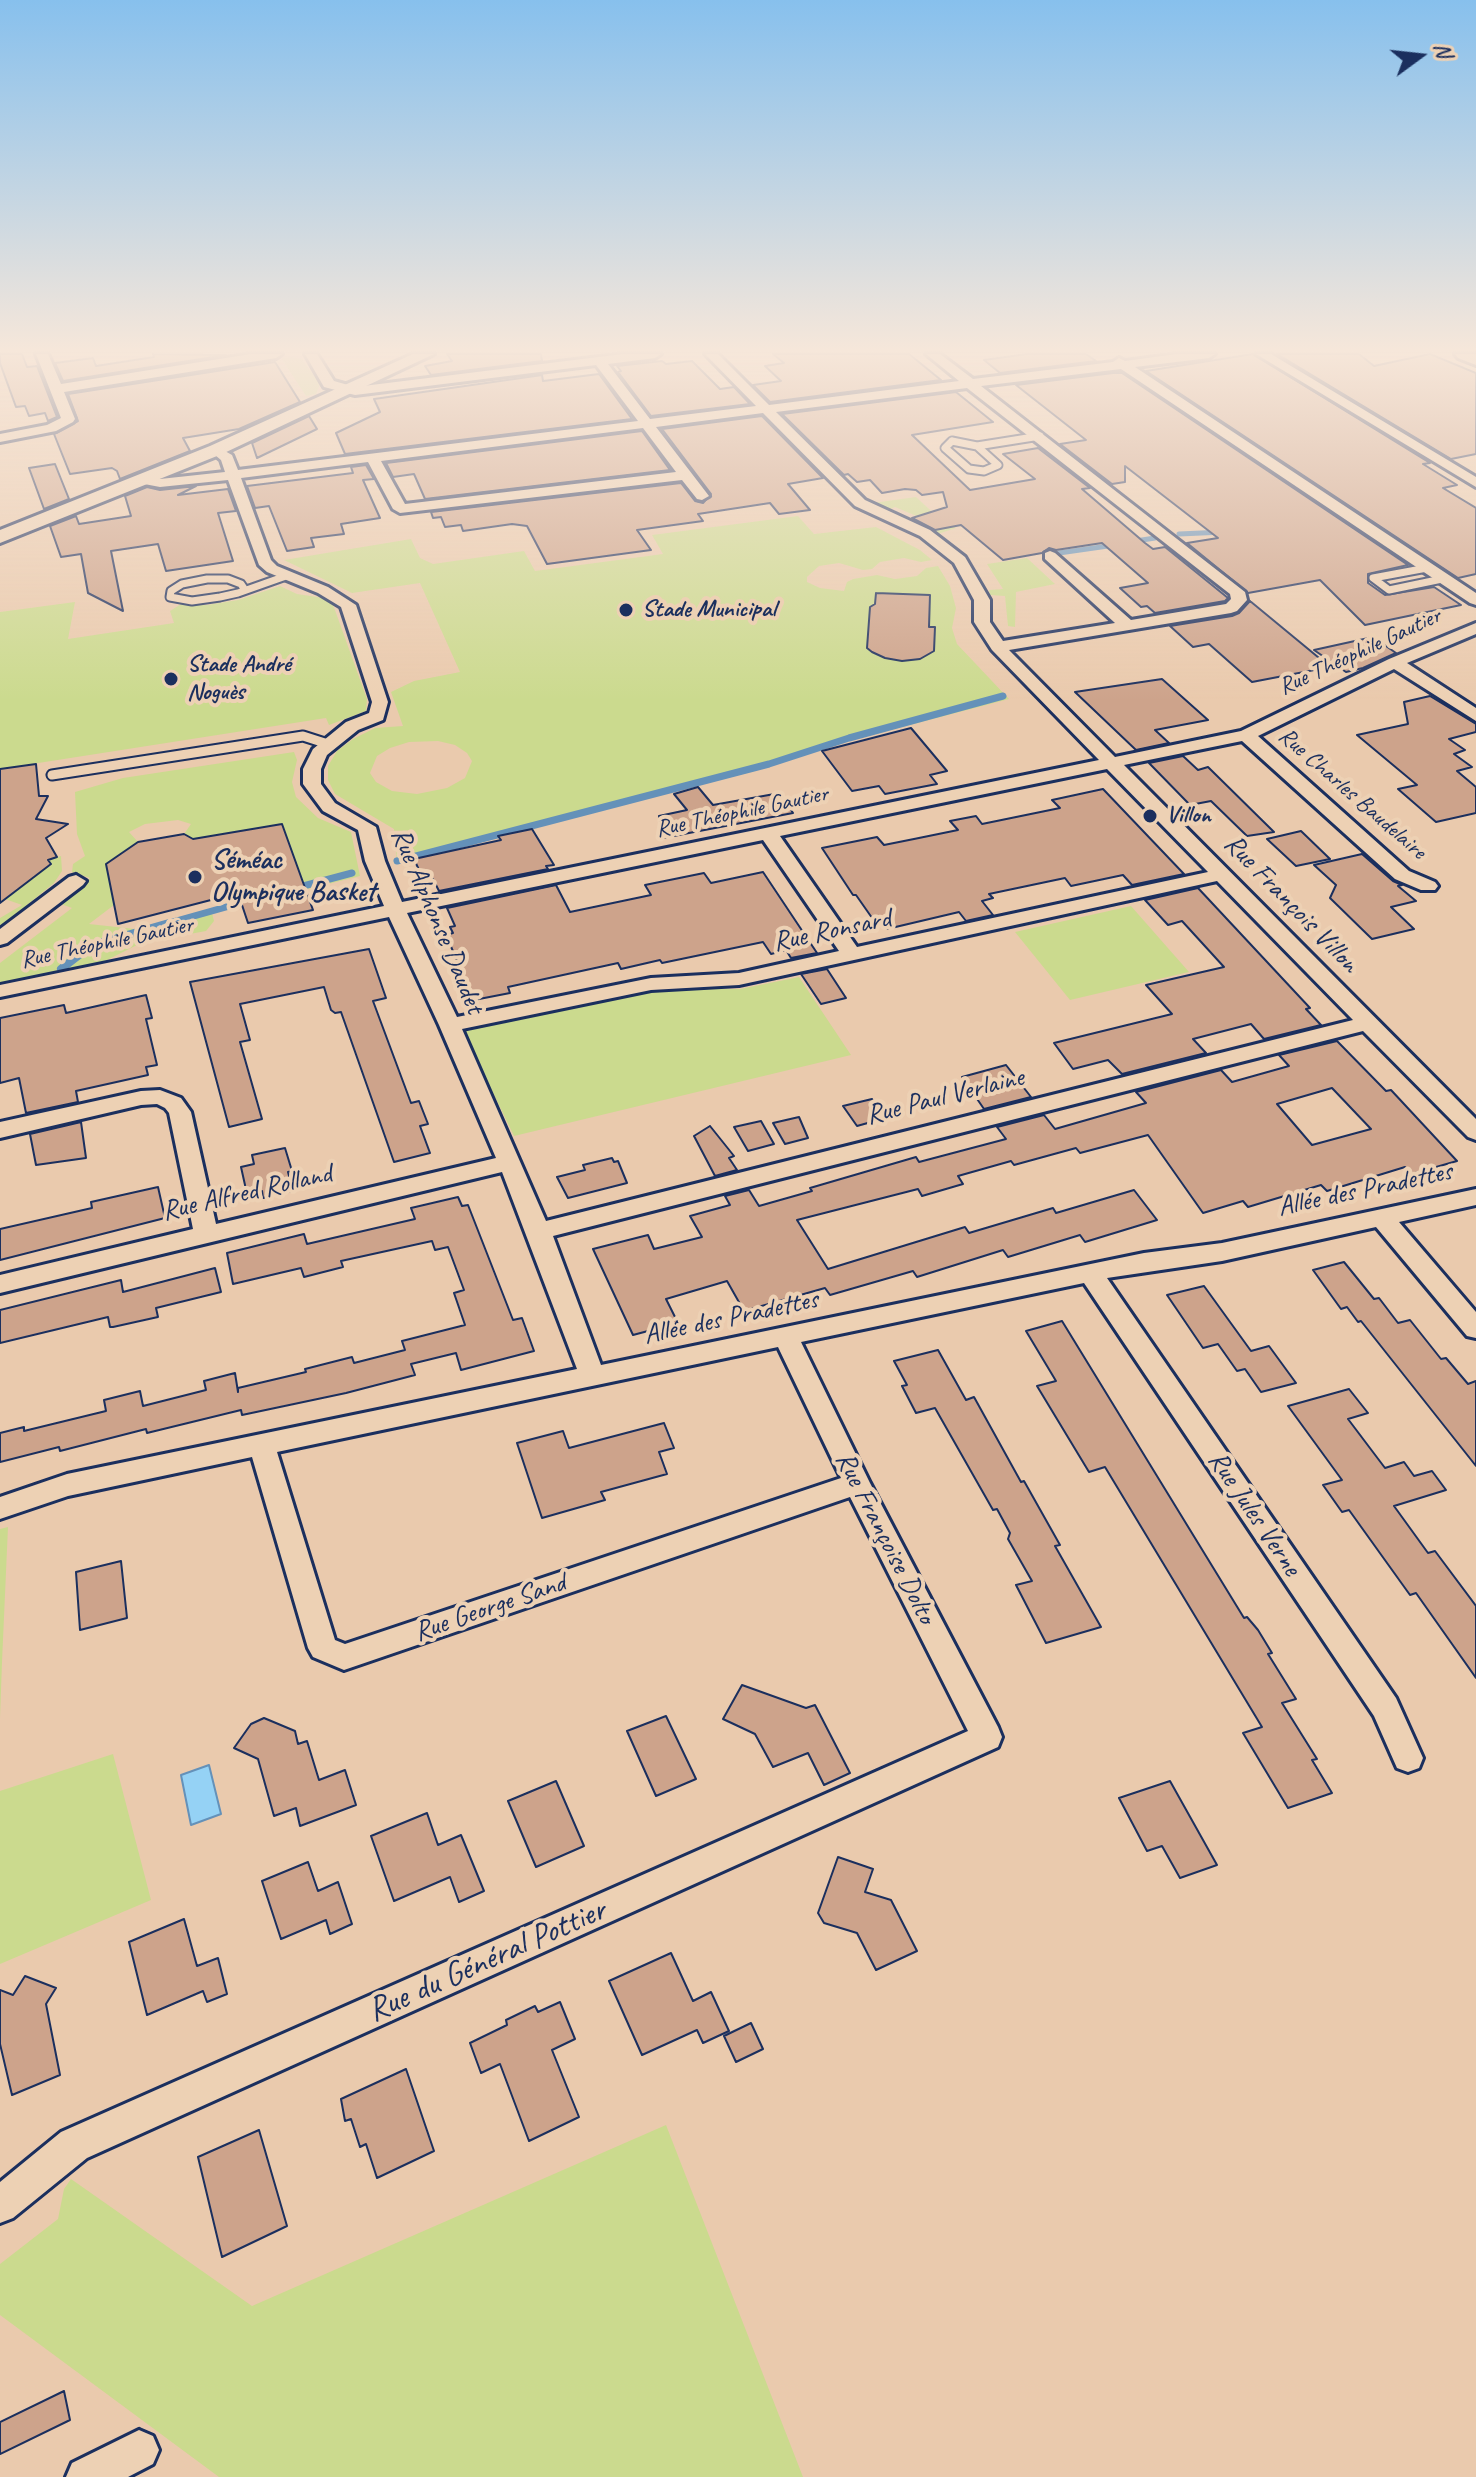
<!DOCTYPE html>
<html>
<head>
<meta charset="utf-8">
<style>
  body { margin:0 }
  #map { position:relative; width:1476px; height:2477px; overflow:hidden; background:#eacaad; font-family:Caveat,sans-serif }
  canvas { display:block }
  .north { position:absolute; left:1380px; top:16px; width:80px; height:80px; -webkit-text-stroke:6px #edd1b4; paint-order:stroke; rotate:75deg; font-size:22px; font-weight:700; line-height:32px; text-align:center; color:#1b2f5e }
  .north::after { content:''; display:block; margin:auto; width:28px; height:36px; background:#1b2f5e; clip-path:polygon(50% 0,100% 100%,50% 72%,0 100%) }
</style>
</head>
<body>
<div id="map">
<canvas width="1476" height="2477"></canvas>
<div class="north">N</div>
</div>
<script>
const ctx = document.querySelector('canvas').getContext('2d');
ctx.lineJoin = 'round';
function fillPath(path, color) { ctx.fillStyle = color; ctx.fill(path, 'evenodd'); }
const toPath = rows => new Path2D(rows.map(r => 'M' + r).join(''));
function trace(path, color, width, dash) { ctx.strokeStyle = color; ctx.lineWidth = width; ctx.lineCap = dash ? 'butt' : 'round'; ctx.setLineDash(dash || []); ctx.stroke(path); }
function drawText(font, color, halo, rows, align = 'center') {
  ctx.font = font + ' Caveat,sans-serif'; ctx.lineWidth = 8; ctx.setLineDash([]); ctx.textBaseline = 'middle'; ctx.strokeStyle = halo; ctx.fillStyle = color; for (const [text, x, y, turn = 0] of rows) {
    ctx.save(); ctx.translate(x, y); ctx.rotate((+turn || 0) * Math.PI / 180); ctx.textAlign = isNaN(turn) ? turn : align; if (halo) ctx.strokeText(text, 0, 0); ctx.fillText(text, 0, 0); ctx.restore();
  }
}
fillPath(toPath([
  [291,357,302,359,320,384,316,394,306,396,281,358],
  [916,497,941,520,946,519,956,528,938,534,929,530,938,525,895,507,888,510,873,503],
  [798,516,814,534,876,527,920,550,932,560,921,562,904,558,880,562,872,569,863,570,839,563,819,566,807,577,807,582,820,588,844,591,847,582,853,579,877,575,895,579,917,576,926,568,938,566,950,586,956,608,952,628,957,644,1009,699,822,748,755,771,397,862,394,829,335,794,328,780,328,766,337,751,353,739,375,728,403,726,391,692,414,681,460,672,420,583,352,593,284,560,411,539,420,558,433,564,524,551,535,571,663,554,652,535],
  [438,741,455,745,467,753,472,761,465,778,447,788,417,794,392,791,376,782,370,773,377,756,390,748,409,742],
  [1027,558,1055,584,1016,592,1015,627,1008,626,1005,596,990,595,989,590,1003,589,987,564],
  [280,586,297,594,331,599,367,699,366,711,329,725,326,718,0,769,0,612,75,602,68,639,174,623,170,611,181,604,207,605,238,600],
  [294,752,297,760,292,782,296,797,318,818,351,832,360,876,260,901,184,834,191,824,178,820,145,824,129,832,138,842,106,864,114,905,89,924,135,929,211,909,214,921,206,931,141,943,99,964,0,985,0,963,72,908,58,903,90,878,72,872,73,864,85,856,77,834,75,792,123,778],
  [61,856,62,871,54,883,0,927,0,918,22,905,5,899,23,875,51,866,48,860],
  [1131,906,1189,972,1070,1000,1015,932],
  [799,977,851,1055,514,1136,463,1031,651,989,740,989],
  [8,1527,2,1662,0,1718,0,1529],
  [113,1754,151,1900,0,1964,0,1791],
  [666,2125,803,2477,219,2477,0,2315,0,2264,58,2219,64,2189,71,2179,252,2306]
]), '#cbda8e');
const water = toPath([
  [209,1765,221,1814,191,1825,181,1775,209,1765]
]);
fillPath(water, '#95d2f5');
trace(water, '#6491b9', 2);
trace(toPath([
  [1179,534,1224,532],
  [1129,542,1155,538],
  [1059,553,1115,545]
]), '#6491b9', 5);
trace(toPath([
  [397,861,769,764,849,738,1003,696],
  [292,889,352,873],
  [162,925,251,900]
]), '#6491b9', 7);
trace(toPath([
  [61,969,92,945,169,923]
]), '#6491b9', 8);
const building = toPath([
  [0,354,22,354,27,367,37,366,57,417,48,421,45,413,29,416,25,406,16,407,0,363,0,354],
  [153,354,226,355,63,381,55,363,93,358,96,366,154,357,153,354],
  [447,354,541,354,542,361,431,375,425,366,452,361,447,354],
  [773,354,909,354,941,380,770,402,753,385,781,381,765,366,784,363,773,354],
  [1027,354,1086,354,1096,361,1000,373,984,360,1027,354],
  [1253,354,1430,463,1423,464,1457,485,1443,488,1476,508,1476,574,1458,578,1146,371,1253,354],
  [1277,354,1359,354,1374,366,1430,354,1476,373,1476,454,1451,459,1277,354],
  [662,361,666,364,692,361,720,389,734,387,750,404,651,416,618,372,621,371,617,366,662,361],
  [275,362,300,402,239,429,183,438,190,451,120,479,117,471,112,468,70,474,54,434,78,421,68,394,275,362],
  [1113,373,1122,373,1408,565,1368,574,1368,583,1385,595,1434,587,1461,605,1365,625,1320,580,1248,593,1187,543,1218,538,1125,466,1125,482,1112,484,1060,444,1086,440,1016,385,1113,373],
  [599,374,632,419,345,454,336,433,380,412,374,399,542,375,543,381,599,374],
  [956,392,993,422,912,435,970,490,1035,479,1003,454,1038,448,1090,488,1082,489,1145,543,1153,549,1165,547,1228,598,1225,601,1155,613,1147,606,1141,607,1120,588,1148,583,1102,543,1056,550,1049,548,1042,553,1003,560,961,525,935,530,912,518,947,507,943,492,922,495,916,490,905,489,882,493,870,480,857,482,848,474,844,475,782,414,956,392],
  [309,416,317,429,257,458,252,443,309,416],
  [762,416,823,478,788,484,810,510,779,514,770,503,698,514,703,521,637,530,651,550,547,564,527,526,512,524,463,531,461,525,445,527,441,517,433,518,431,512,681,483,695,501,703,503,711,494,662,429,762,416],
  [642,431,670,470,425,499,414,474,393,477,386,463,642,431],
  [55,464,69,499,44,509,29,468,55,464],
  [366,465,374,479,363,480,380,518,341,524,344,534,311,538,314,547,287,551,269,506,255,508,247,486,353,473,351,467,366,465],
  [196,486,178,495,228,489,236,511,218,513,233,561,166,571,158,544,111,551,123,611,88,593,81,554,61,557,50,526,76,516,79,524,131,516,125,496,147,487,160,490,196,486],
  [876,593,930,595,929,627,935,627,934,651,920,659,902,661,885,658,872,652,867,648,870,607,875,604,876,593],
  [1250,601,1330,667,1252,682,1209,644,1193,647,1170,626,1232,616,1239,613,1250,601],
  [1373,637,1396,653,1363,668,1346,672,1314,650,1373,637],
  [1162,679,1208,720,1155,730,1169,743,1136,750,1075,692,1162,679],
  [1430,696,1476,724,1476,732,1449,739,1465,750,1454,754,1472,767,1457,771,1476,787,1476,813,1436,822,1398,789,1417,785,1357,735,1408,724,1404,702,1430,696],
  [911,728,947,771,930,775,937,784,885,794,879,786,852,791,822,751,911,728],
  [1183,756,1198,770,1208,767,1274,832,1247,836,1211,801,1190,805,1149,763,1183,756],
  [36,764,39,796,48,796,36,819,68,824,46,838,57,857,48,860,51,864,0,903,0,769,36,764],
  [698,787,713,805,780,793,793,813,663,838,659,816,687,810,674,794,698,787],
  [1103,789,1184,874,1132,885,1123,875,1071,886,1065,878,989,894,993,898,982,901,993,915,966,921,959,912,887,929,883,924,877,925,856,895,853,895,822,848,877,837,884,845,914,839,958,830,950,821,976,816,982,824,1060,808,1052,800,1103,789],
  [282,824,313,910,248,923,238,893,118,924,106,864,138,842,184,834,193,839,282,824],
  [532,829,554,865,546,866,548,869,439,891,433,879,424,881,414,859,501,840,498,836,532,829],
  [1301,831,1330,859,1296,866,1267,839,1301,831],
  [1362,854,1393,881,1402,885,1398,886,1416,901,1391,907,1414,929,1372,939,1330,898,1336,885,1314,865,1362,854],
  [763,872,817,953,791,958,786,950,771,954,763,942,662,963,660,960,621,969,618,963,508,987,510,993,474,1000,446,935,453,933,450,927,455,926,447,908,556,885,570,912,651,895,645,885,704,873,711,883,763,872],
  [1198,888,1310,1008,1306,1009,1321,1025,1264,1039,1251,1024,1193,1039,1206,1053,1122,1074,1108,1060,1073,1069,1054,1043,1172,1014,1146,985,1224,967,1182,921,1168,925,1145,900,1198,888],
  [369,949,386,998,373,1001,411,1103,419,1101,428,1124,420,1126,430,1153,394,1162,341,1012,335,1013,331,1010,324,987,240,1004,250,1040,240,1042,262,1119,229,1127,190,982,369,949],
  [827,969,846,998,821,1004,801,974,827,969],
  [146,995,152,1018,146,1019,157,1065,146,1067,148,1075,76,1091,78,1102,26,1113,19,1078,0,1083,0,1018,64,1005,66,1013,146,995],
  [1337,1041,1386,1091,1391,1090,1457,1161,1412,1174,1405,1167,1327,1191,1321,1185,1248,1207,1243,1201,1203,1213,1148,1135,1080,1153,1076,1148,1014,1165,1011,1161,958,1176,963,1184,922,1196,918,1189,797,1220,828,1269,965,1227,969,1233,1053,1208,1056,1213,1134,1190,1157,1220,1085,1242,1080,1235,1008,1257,1003,1250,917,1277,913,1271,830,1295,825,1288,744,1311,727,1281,666,1299,678,1323,633,1335,593,1249,648,1235,654,1249,702,1237,690,1216,730,1205,725,1196,749,1190,759,1206,812,1191,810,1188,916,1157,919,1162,1006,1139,997,1127,1044,1115,1055,1129,1146,1103,1136,1092,1221,1070,1232,1082,1289,1066,1279,1055,1337,1041],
  [1332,1088,1371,1129,1312,1145,1277,1104,1332,1088],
  [1006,1065,1031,1097,984,1109,962,1077,1006,1065],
  [872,1099,882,1119,857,1126,843,1106,872,1099],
  [799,1117,808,1138,785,1144,773,1123,799,1117],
  [761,1121,774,1144,748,1151,734,1127,761,1121],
  [81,1122,86,1158,36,1165,30,1134,81,1122],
  [710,1126,734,1156,729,1158,737,1170,715,1176,694,1136,710,1126],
  [285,1148,292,1171,288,1172,293,1191,263,1198,262,1191,247,1194,241,1167,254,1164,252,1155,285,1148],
  [612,1158,614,1162,618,1161,627,1183,568,1198,557,1177,585,1170,583,1165,612,1158],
  [158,1187,165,1218,0,1260,0,1229,92,1208,91,1202,158,1187],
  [458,1197,462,1206,468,1205,513,1320,522,1318,534,1351,461,1370,456,1353,411,1364,415,1375,346,1393,242,1415,241,1410,147,1433,146,1429,60,1451,59,1447,0,1462,0,1433,24,1427,24,1431,106,1411,104,1400,140,1391,143,1406,206,1390,204,1381,235,1373,238,1392,238,1388,306,1372,305,1369,352,1357,354,1363,405,1350,402,1341,465,1325,454,1293,464,1290,448,1247,435,1250,432,1241,341,1261,343,1267,304,1277,301,1268,233,1284,227,1253,304,1234,307,1244,415,1219,411,1208,458,1197],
  [1344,1262,1374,1299,1379,1298,1398,1323,1410,1320,1441,1359,1446,1358,1468,1384,1476,1381,1476,1466,1361,1321,1358,1322,1347,1307,1341,1309,1313,1270,1344,1262],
  [215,1268,221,1292,156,1308,158,1317,113,1327,110,1327,108,1317,0,1343,0,1310,121,1280,123,1292,215,1268],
  [1204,1286,1251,1351,1269,1346,1296,1383,1261,1392,1245,1369,1237,1371,1218,1344,1203,1348,1167,1295,1204,1286],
  [1062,1321,1244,1618,1247,1617,1258,1630,1272,1653,1268,1654,1296,1699,1282,1703,1317,1759,1312,1760,1332,1793,1288,1808,1243,1733,1262,1727,1105,1467,1089,1472,1037,1386,1056,1381,1026,1331,1062,1321],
  [938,1350,966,1400,974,1397,1021,1482,1024,1481,1060,1545,1055,1546,1101,1627,1046,1643,1016,1585,1032,1581,1008,1539,1010,1533,997,1509,993,1510,935,1408,916,1413,902,1386,907,1385,894,1361,938,1350],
  [1349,1389,1368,1413,1348,1419,1385,1468,1404,1462,1414,1476,1432,1471,1446,1490,1394,1506,1428,1553,1435,1551,1476,1606,1476,1678,1416,1593,1410,1595,1349,1510,1342,1512,1323,1485,1342,1480,1288,1406,1349,1389],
  [664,1423,674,1448,659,1452,667,1474,601,1492,605,1500,542,1518,517,1443,563,1431,569,1448,664,1423],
  [121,1561,127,1618,80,1630,76,1572,121,1561],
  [742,1685,806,1708,815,1705,850,1773,824,1785,808,1753,773,1767,755,1734,723,1719,742,1685],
  [666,1716,696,1779,656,1796,627,1731,666,1716],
  [264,1718,295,1731,298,1744,307,1741,319,1780,345,1770,356,1805,300,1826,296,1808,274,1816,258,1759,234,1748,251,1724,264,1718],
  [556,1781,584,1846,536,1867,508,1801,556,1781],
  [1170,1781,1217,1865,1180,1878,1162,1846,1147,1851,1119,1798,1170,1781],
  [427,1813,438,1845,461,1835,484,1891,459,1902,450,1877,394,1901,371,1836,427,1813],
  [838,1857,873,1869,865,1892,891,1900,917,1951,876,1970,857,1933,824,1923,818,1913,838,1857],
  [308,1862,318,1891,338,1882,352,1924,330,1934,326,1920,281,1939,262,1881,308,1862],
  [184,1919,197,1966,218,1958,227,1994,207,2002,203,1991,147,2015,129,1942,184,1919],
  [671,1953,693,2001,711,1992,729,2031,703,2043,697,2030,642,2055,609,1981,671,1953],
  [25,1976,56,1988,46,2004,60,2075,12,2095,0,2044,0,1990,13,1995,25,1976],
  [560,2002,575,2039,552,2050,579,2117,529,2141,500,2064,481,2073,470,2043,507,2025,506,2020,535,2006,538,2012,560,2002],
  [751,2023,763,2049,736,2062,724,2036,751,2023],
  [406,2069,434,2151,377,2178,366,2144,360,2147,351,2119,345,2121,341,2099,406,2069],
  [259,2130,287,2226,222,2257,198,2157,259,2130],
  [64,2391,70,2420,0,2454,0,2422,64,2391]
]);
fillPath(building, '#cda38b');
trace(building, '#1b2f5e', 2);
const serviceFar1 = toPath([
  [952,441,977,446,998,465,984,471,969,469,945,448,952,441],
  [977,446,1040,436],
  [1427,568,1373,578,1389,590,1442,579],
  [245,590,241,584,228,579,207,579,182,584,171,591,170,597,192,601,220,597,238,593,286,576]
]);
const service = toPath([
  [52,775,303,736,328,744]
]);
const minor = toPath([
  [36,354,48,354,61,384,251,354,282,354,276,358,64,392,75,419,73,422,56,431,0,442,0,434,47,425,61,418,36,354],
  [305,354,317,354,334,381,355,387,623,354,661,354,655,358,608,364,650,419,756,406,705,354,718,354,769,405,959,381,926,354,940,354,973,379,1113,362,1119,358,1125,361,1177,354,1215,354,1209,358,1135,367,1476,593,1476,605,1470,603,1121,369,981,386,1245,592,1247,600,1237,611,1231,613,1009,650,1115,757,1241,731,1389,659,1476,623,1476,634,1407,663,1476,708,1476,721,1394,669,1258,736,1409,871,1435,882,1438,886,1435,890,1421,890,1395,879,1242,741,1124,765,1476,1119,1476,1140,1468,1137,1363,1031,553,1236,601,1365,1144,1253,1222,1243,1476,1189,1476,1205,1399,1222,1476,1312,1476,1338,1467,1336,1376,1227,1222,1261,1107,1278,1396,1698,1423,1758,1419,1768,1408,1772,1397,1768,1374,1716,1084,1283,801,1342,870,1483,998,1727,1002,1737,998,1747,87,2158,13,2218,0,2223,0,2182,61,2132,968,1731,850,1497,344,1670,313,1657,308,1648,252,1457,68,1496,0,1519,0,1497,67,1474,577,1369,502,1172,0,1293,0,1275,193,1229,169,1113,165,1108,157,1104,141,1105,0,1138,0,1122,141,1091,160,1090,181,1098,191,1112,216,1224,496,1158,439,1025,389,917,0,997,0,985,384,906,365,861,358,830,323,811,303,784,303,769,313,749,346,722,369,713,372,702,341,607,318,593,267,572,259,565,228,480,160,487,139,483,139,477,160,479,225,472,221,460,209,450,216,446,232,455,238,470,638,421,596,365,355,395,324,387,305,354],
  [967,388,1230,594,1231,599,1226,604,1131,620,1055,553,1050,551,1045,553,1045,559,1115,623,1003,641,990,622,990,600,965,557,930,530,865,500,776,412,967,388],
  [763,413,855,506,920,536,954,563,974,600,974,622,992,650,1099,760,402,902,385,861,376,827,335,803,321,784,321,769,327,755,358,730,383,720,388,702,356,605,328,587,277,566,271,560,241,478,368,462,393,509,400,513,682,480,697,499,702,500,709,496,656,427,763,413],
  [643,428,676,472,405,504,381,461,643,428],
  [1107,769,1208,872,857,947,780,836,1107,769],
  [763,840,839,951,739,973,651,978,457,1017,407,913,763,840],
  [1217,881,1353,1020,546,1221,462,1029,651,990,739,985,1217,881],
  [778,1347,841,1478,345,1644,335,1640,277,1452,778,1347],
  [1256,354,1271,354,1476,477,1476,487,1256,354],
  [76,875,86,881,83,885,7,943,0,945,0,929,69,877,76,875],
  [139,2430,153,2436,159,2450,153,2464,128,2477,66,2477,72,2463,139,2430]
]);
const tertiary = toPath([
  [413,354,434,354,222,454,0,543,0,530,210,446,413,354]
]);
const primary = toPath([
  [1455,354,1476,354,1476,365,1458,358,1455,354]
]);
trace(serviceFar1, '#1b2f5e', 11);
trace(service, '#1b2f5e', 13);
trace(minor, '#1b2f5e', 6);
trace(tertiary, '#1b2f5e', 6);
trace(primary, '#1b2f5e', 6);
trace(serviceFar1, '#edd1b4', 7);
trace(service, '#edd1b4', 9);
fillPath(minor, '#edd1b4');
fillPath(tertiary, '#edd1b4');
fillPath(primary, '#edd1b4');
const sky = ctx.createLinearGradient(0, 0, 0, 701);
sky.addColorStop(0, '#87c0ed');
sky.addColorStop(0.5, '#f6e7da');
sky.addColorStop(1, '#f6e7da00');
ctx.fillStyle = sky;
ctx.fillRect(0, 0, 1476, 701);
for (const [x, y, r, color] of [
  [626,610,8,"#1b2f5e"],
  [171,679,8,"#1b2f5e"],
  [1150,816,8,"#1b2f5e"],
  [195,877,8,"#1b2f5e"]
]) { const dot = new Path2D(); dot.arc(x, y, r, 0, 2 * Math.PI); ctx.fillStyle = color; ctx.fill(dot); trace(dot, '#edd1b4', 3); }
drawText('bold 24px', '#1b2f5e', '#edd1b4', [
  ["Stade Municipal",642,610],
  ["Stade André",187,665],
  ["Noguès",187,693],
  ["Villon",1166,816]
], 'left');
drawText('24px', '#1b2f5e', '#edd1b4', [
  ["Rue Théophile Gautier",1360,652,-25],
  ["Rue Charles Baudelaire",1352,794,41],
  ["Rue Théophile Gautier",742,812,-12],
  ["Rue Théophile Gautier",107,943,-12]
]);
drawText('bold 28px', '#1b2f5e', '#edd1b4', [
  ["Séméac",211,861],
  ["Olympique Basket",211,893]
], 'left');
drawText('28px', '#1b2f5e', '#edd1b4', [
  ["Rue François Villon",1291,904,46],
  ["Rue Alphonse Daudet",437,921,67],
  ["Rue Ronsard",832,931,-12],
  ["Rue Paul Verlaine",945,1097,-14],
  ["Allée des Pradettes",1365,1190,-12],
  ["Rue Alfred Rolland",247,1193,-13],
  ["Allée des Pradettes",731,1318,-12],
  ["Rue Jules Verne",1254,1514,56],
  ["Rue Françoise Dolto",885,1538,63],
  ["Rue George Sand",490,1608,-19]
]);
drawText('34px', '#1b2f5e', '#edd1b4', [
  ["Rue du Général Pottier",487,1961,-24]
]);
</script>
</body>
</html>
